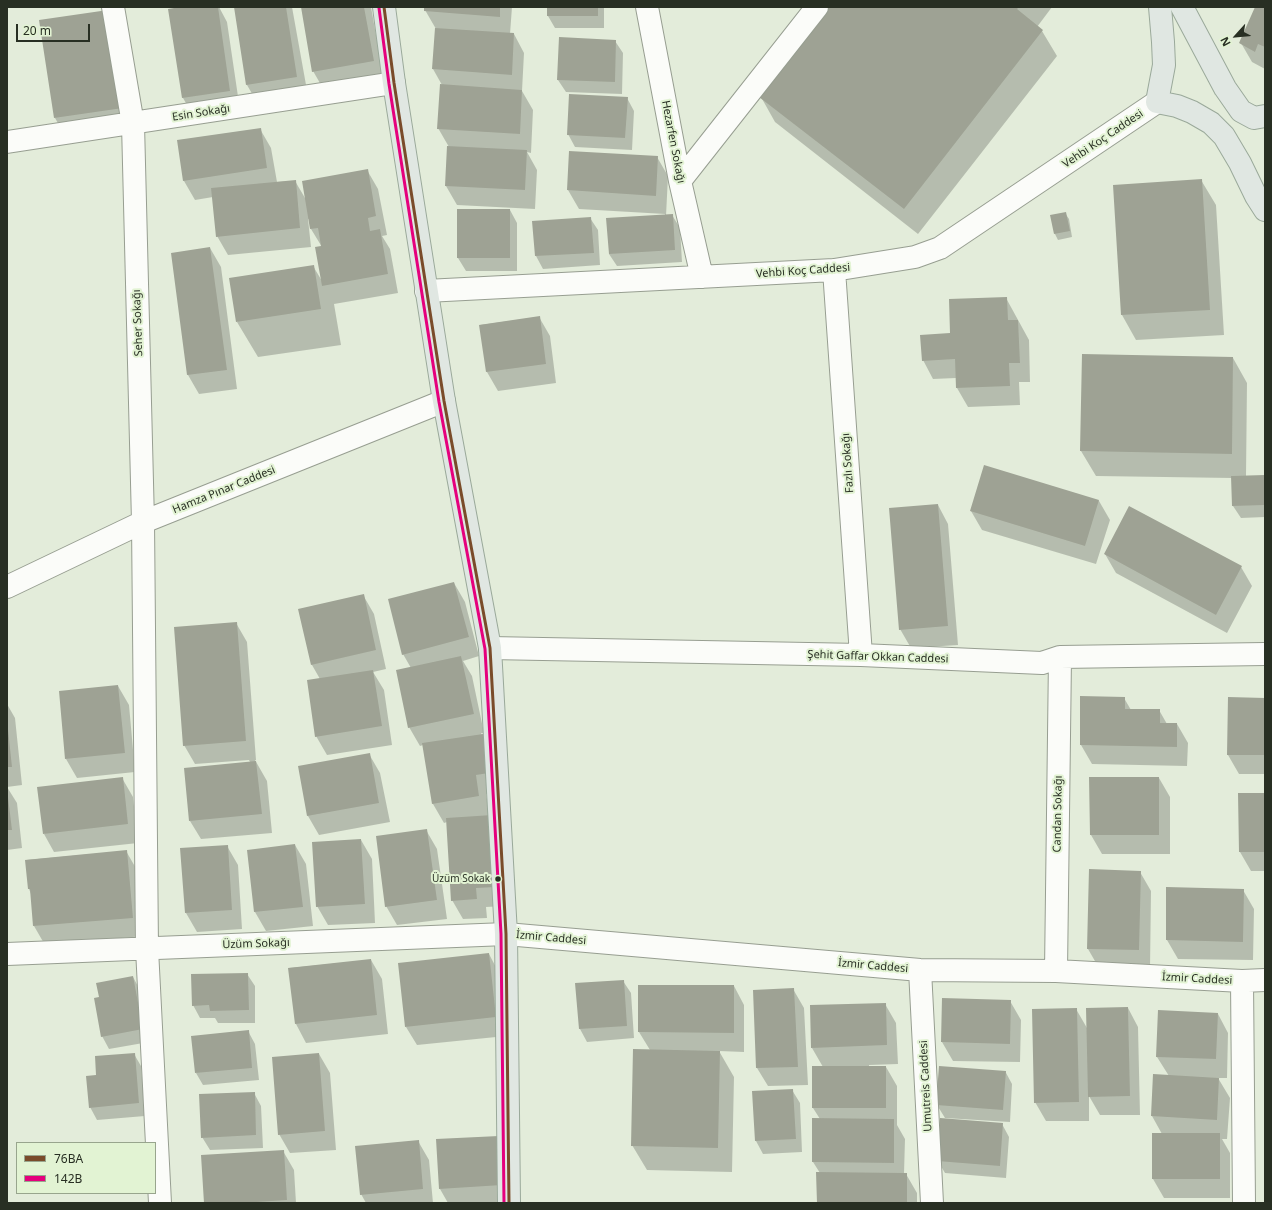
<!DOCTYPE html>
<html>
<head>
<meta charset="utf-8">
<style>
  body { margin:0 }
  #map { position:relative; width:1272px; height:1210px; overflow:hidden; background:#e3ecda; font-family:"Noto Sans",sans-serif }
  canvas { display:block }
  .frame { position:absolute; inset:0; border:8px solid #282f23; pointer-events:none }
  .legend { position:absolute; left:16px; top:1142px; width:140px; height:52px; box-sizing:border-box; background:#e2f3d3; border:1px solid #98a58d; margin:0; padding:5px 7px; list-style:none; font-size:12px; color:#282f23 }
  .legend li { display:flex; align-items:center; gap:8px; height:20px }
  .legend b { width:20px; border:1px solid #98a58d }
  .north { position:absolute; left:1216px; top:16px; width:40px; height:40px; -webkit-text-stroke:3px #e2f3d3; paint-order:stroke; rotate:243deg; font-size:11px; font-weight:700; line-height:16px; text-align:center; color:#282f23 }
  .north::after { content:''; display:block; margin:auto; width:14px; height:18px; background:#282f23; clip-path:polygon(50% 0,100% 100%,50% 72%,0 100%) }
  .scale { position:absolute; left:16px; top:24px; width:74px; height:18px; box-sizing:border-box; border:2px solid #282f23; border-top:0; padding-left:5px; font-size:12px; line-height:14px; white-space:nowrap; color:#282f23; -webkit-text-stroke:3px #e2f3d3; paint-order:stroke }
</style>
</head>
<body>
<div id="map">
<canvas width="1272" height="1210"></canvas>
<div class="frame"></div>
<ul class="legend">
<li><b style="height:5px;background:#7a4b2a"></b>76BA</li>
<li><b style="height:5px;background:#e5007d"></b>142B</li>
</ul>
<div class="north">N</div>
<div class="scale">20 m</div>
</div>
<script>
const ctx = document.querySelector('canvas').getContext('2d');
ctx.lineJoin = 'round';
function fillPath(path, color) { ctx.fillStyle = color; ctx.fill(path, 'evenodd'); }
const toPath = rows => new Path2D(rows.map(r => 'M' + r).join(''));
function trace(path, color, width, dash) { ctx.strokeStyle = color; ctx.lineWidth = width; ctx.lineCap = dash ? 'butt' : 'round'; ctx.setLineDash(dash || []); ctx.stroke(path); }
function drawText(font, color, halo, rows, align = 'center') {
  ctx.font = font + ' "Noto Sans",sans-serif'; ctx.lineWidth = 4; ctx.setLineDash([]); ctx.textBaseline = 'middle'; ctx.strokeStyle = halo; ctx.fillStyle = color; for (const [text, x, y, turn = 0] of rows) {
    ctx.save(); ctx.translate(x, y); ctx.rotate((+turn || 0) * Math.PI / 180); ctx.textAlign = isNaN(turn) ? turn : align; if (halo) ctx.strokeText(text, 0, 0); ctx.fillText(text, 0, 0); ctx.restore();
  }
}
fillPath(toPath([
  [186,7,219,7,227,22,240,110,194,117,183,98],
  [235,7,292,7,308,96,258,104,247,85],
  [302,7,371,7,384,80,324,90,313,71],
  [425,7,512,7,510,34,514,34,524,53,522,91,533,110,531,153,527,152,537,170,535,209,457,205,446,186,449,147,438,128,442,85,433,69,436,29,425,10],
  [548,7,604,7,604,28,555,28,548,16],
  [830,7,1052,7,1037,27,1042,31,1057,56,918,234,775,122,761,97],
  [1256,7,1265,7,1265,69,1252,62,1241,43],
  [108,11,133,127,66,137,55,118],
  [615,41,623,53,622,94,566,92,558,80],
  [627,98,634,111,632,150,575,147,568,134],
  [260,129,271,148,277,182,295,181,305,198,367,170,378,189,387,235,382,236,390,249,398,293,334,304,341,345,258,357,237,322,313,266,322,281,322,247,311,229,310,219,308,219,311,247,228,255,217,236,213,197,195,200,184,181,178,141],
  [570,152,657,157,668,176,666,216,672,215,680,228,682,262,617,266,609,254,665,216,665,214,579,209,568,190],
  [1201,180,1216,205,1224,335,1136,340,1122,315],
  [458,210,510,210,517,223,517,271,466,271,458,258],
  [1065,213,1069,219,1072,237,1058,240,1055,234,1051,216],
  [590,218,598,230,600,265,543,269,536,256,533,222],
  [210,248,221,267,237,389,199,394,188,375,172,254],
  [1006,298,1029,340,1030,382,1019,382,1020,405,968,407,957,388,956,378,933,379,923,360,951,334],
  [539,317,550,336,556,383,498,391,487,372,480,325],
  [1233,358,1247,383,1246,476,1265,476,1265,517,1241,518,1233,506,1232,478,1096,476,1081,451],
  [1099,501,1110,520,1096,564,982,530,971,511],
  [938,505,948,524,958,645,911,648,900,629],
  [1105,554,1241,567,1252,586,1227,633,1116,573],
  [454,583,465,602,479,656,463,661,472,676,484,733,481,733,493,754,500,792,486,794,506,906,486,907,487,918,463,919,452,900,447,822,444,823,433,804,423,745,420,746,409,727,411,668,403,654],
  [363,595,374,614,386,669,373,672,384,690,392,745,327,755,316,736,320,679,312,665,300,610],
  [236,623,247,642,256,760,255,760,267,781,272,833,201,839,190,821,250,762,249,760,195,764,184,745],
  [118,686,129,705,135,772,77,778,66,759],
  [1081,697,1124,698,1131,710,1159,710,1167,724,1177,724,1188,743,1187,766,1092,764,1081,745],
  [1265,699,1265,774,1239,774,1228,755],
  [7,704,15,718,22,785,7,787,17,803,22,848,7,850],
  [369,754,380,773,390,822,319,835,308,816,299,767],
  [122,778,133,797,138,843,54,852,44,834],
  [1159,778,1170,797,1170,854,1102,854,1091,835],
  [1265,794,1265,871,1251,871,1240,852],
  [426,830,437,849,447,919,397,925,386,906],
  [361,840,372,859,375,923,328,925,317,906],
  [295,845,306,864,313,926,266,931,255,912,248,851],
  [227,846,238,865,242,929,197,932,186,913],
  [126,851,137,870,144,936,45,945,34,926,31,894,29,889,26,860],
  [1140,872,1151,891,1150,969,1099,968,1088,949],
  [1243,890,1254,909,1253,960,1178,959,1167,940],
  [489,954,499,973,506,1036,417,1045,406,1027],
  [371,960,382,979,388,1034,306,1043,296,1024,289,968],
  [247,974,255,986,255,1023,218,1023,215,1018,200,1018,193,1005],
  [133,977,140,990,149,1042,109,1049,102,1036,100,998],
  [623,981,631,993,634,1038,587,1042,580,1029,577,984],
  [734,986,744,1005,744,1052,719,1051,734,1077,732,1172,647,1170,632,1145,650,1050,639,1032],
  [793,989,804,1008,808,1085,768,1086,757,1068],
  [943,1000,1010,1001,1021,1020,1020,1062,953,1061,942,1042],
  [885,1004,896,1023,898,1064,869,1065,869,1067,886,1067,897,1086,897,1125,905,1139,904,1174,906,1174,917,1193,917,1203,818,1203,820,1173,813,1162,820,1119,813,1108,823,1067,812,1048],
  [1128,1008,1138,1027,1140,1115,1100,1115,1089,1096,1089,1121,1046,1121,1035,1102,1076,1009,1087,1028],
  [1218,1014,1228,1033,1227,1078,1218,1078,1230,1098,1227,1139,1222,1139,1230,1153,1230,1198,1164,1198,1153,1179,1162,1134,1152,1116,1154,1075,1169,1076,1157,1057],
  [248,1031,255,1044,259,1080,203,1085,196,1073],
  [134,1054,141,1066,145,1116,97,1120,90,1107],
  [319,1054,330,1073,336,1150,290,1153,279,1134],
  [1005,1071,1012,1084,1010,1122,945,1118,937,1105],
  [792,1090,800,1103,802,1152,763,1154,756,1141,753,1092],
  [254,1093,261,1106,263,1148,210,1150,202,1137],
  [1002,1124,1009,1137,1006,1178,945,1173,938,1161],
  [498,1137,513,1203,448,1203,440,1189],
  [418,1141,429,1160,433,1203,366,1203,361,1194],
  [283,1151,294,1170,296,1203,205,1203]
]), '#0003');
fillPath(toPath([
  [180,7,218,7,230,91,182,98,168,9],
  [234,7,286,7,297,77,246,85],
  [301,7,364,7,374,61,312,72],
  [424,7,500,7,500,17,424,11],
  [547,7,598,7,598,16,547,16],
  [829,7,1019,7,1017,9,1043,30,904,209,759,97],
  [1255,7,1265,7,1265,47,1258,44,1255,52,1239,43],
  [108,10,123,108,54,118,39,20],
  [435,28,514,33,512,75,432,69],
  [559,37,616,40,615,82,557,80],
  [440,84,522,90,520,134,437,129],
  [569,94,628,97,625,138,567,135],
  [261,128,267,168,183,181,177,140],
  [447,146,527,150,525,190,445,186],
  [569,151,658,156,656,196,567,190],
  [368,169,376,216,368,218,370,231,380,229,388,274,322,286,315,247,321,246,318,228,310,229,302,181],
  [1202,179,1210,310,1121,315,1113,185],
  [296,180,300,228,216,237,211,188],
  [457,209,510,209,510,258,457,258],
  [1066,212,1070,231,1054,234,1050,215],
  [673,214,675,250,609,254,606,218],
  [591,217,594,253,535,256,532,221],
  [210,247,227,370,187,375,171,253],
  [314,265,321,309,236,322,229,278],
  [1007,297,1008,320,1018,320,1020,363,1009,363,1010,386,956,388,955,359,922,361,920,335,950,333,949,299],
  [540,316,546,364,486,372,479,325],
  [1082,354,1233,357,1232,454,1080,451],
  [984,465,1099,500,1085,546,970,511],
  [1265,475,1265,505,1232,506,1231,476],
  [938,504,948,626,899,630,889,508],
  [1129,506,1242,566,1216,615,1104,554],
  [454,582,469,637,402,655,388,599],
  [364,594,376,650,311,665,298,609],
  [237,622,246,741,183,746,174,627],
  [461,656,474,714,408,728,396,670],
  [373,670,382,726,315,737,307,680],
  [118,685,125,753,65,759,59,691],
  [1080,696,1125,697,1125,709,1160,709,1160,723,1177,723,1177,747,1080,745],
  [1228,697,1265,698,1265,755,1227,755],
  [7,729,8,729,12,767,7,767],
  [483,734,489,773,476,775,479,796,432,804,422,743],
  [370,753,379,803,307,816,298,766],
  [256,761,262,814,189,821,184,768],
  [123,777,128,824,43,834,37,787],
  [1089,777,1159,777,1159,835,1090,835],
  [1238,793,1265,793,1265,852,1239,852],
  [7,797,8,797,12,830,7,830],
  [492,815,496,887,476,888,477,899,451,901,446,818],
  [427,829,437,900,385,907,376,836],
  [361,839,365,904,316,907,312,842],
  [295,844,303,907,254,912,247,850],
  [228,845,232,910,185,913,180,848],
  [127,850,133,918,33,926,30,889,28,889,25,860],
  [1089,869,1141,871,1139,950,1087,949],
  [1166,887,1244,889,1243,942,1166,940],
  [489,953,496,1017,405,1027,398,963],
  [371,959,377,1015,295,1024,288,968],
  [248,973,249,1010,210,1011,209,1005,192,1006,191,974],
  [133,976,143,1029,101,1037,94,998,99,997,96,983],
  [624,980,627,1026,579,1029,575,983],
  [638,985,734,985,734,1033,638,1032],
  [794,988,798,1067,756,1068,753,990],
  [942,998,1011,1000,1010,1044,941,1042],
  [886,1003,887,1045,811,1048,810,1005],
  [1128,1007,1130,1096,1088,1097,1086,1008],
  [1077,1008,1079,1102,1034,1103,1032,1009],
  [1158,1010,1218,1013,1216,1059,1156,1057],
  [249,1030,252,1068,195,1073,191,1036],
  [633,1049,720,1051,718,1148,631,1146],
  [135,1053,139,1103,89,1108,86,1076,96,1075,95,1056],
  [319,1053,325,1131,278,1135,272,1057],
  [812,1066,886,1066,886,1108,812,1108],
  [939,1066,1006,1071,1003,1110,936,1105],
  [1153,1074,1219,1078,1217,1120,1151,1116],
  [793,1089,796,1139,755,1141,752,1091],
  [255,1092,256,1135,201,1138,199,1094],
  [812,1118,894,1119,894,1163,812,1162],
  [940,1118,1003,1123,1000,1166,937,1161],
  [1152,1133,1220,1133,1220,1179,1152,1179],
  [499,1136,502,1185,439,1189,436,1139],
  [419,1140,423,1189,360,1195,355,1146],
  [284,1150,287,1200,242,1203,204,1203,201,1155],
  [816,1172,907,1173,907,1203,817,1203]
]), '#9ea294');
const minor = toPath([
  [113,7,133,124,143,522,147,949,160,1203],
  [647,7,680,181,702,277],
  [7,142,394,83],
  [680,181,817,7],
  [834,270,861,655],
  [426,291,834,270,915,257,940,248,1157,102],
  [7,587,143,522,444,401],
  [490,648,861,655,1042,663,1060,657,1265,654],
  [7,954,506,934,920,970,1056,971,1242,981,1244,1203],
  [920,970,932,1203],
  [1056,971,1060,657],
  [1242,981,1265,980]
]);
const major = toPath([
  [384,7,394,83,444,401,490,648,506,934,509,1203],
  [1160,7,1163,42,1164,65,1157,102,1177,106,1192,112,1211,123,1224,136,1240,163,1256,196,1265,210],
  [1182,7,1225,88,1241,111,1254,118,1265,116]
]);
trace(minor, '#979e91', 24);
trace(major, '#9aa99a', 24);
trace(minor, '#fbfcf9', 22);
trace(major, '#e0e7e2', 22);
trace(toPath([
  [384,7,394,83,444,401,490,648,506,934,509,1203]
]), '#7a4b2a', 3);
trace(toPath([
  [379,8,389,84,439,402,485,649,501,934,504,1203]
]), '#e5007d', 3);
for (const [x, y, r, color] of [
  [498,879,3.5,"#282f23"]
]) { const dot = new Path2D(); dot.arc(x, y, r, 0, 2 * Math.PI); ctx.fillStyle = color; ctx.fill(dot); trace(dot, '#e2f3d3', 1.5); }
drawText('10px', '#282f23', '#e2f3d3', [
  ["Üzüm Sokak",490,879]
], 'right');
drawText('11px', '#282f23', '#e2f3d3', [
  ["Esin Sokağı",201,113,-9],
  ["Vehbi Koç Caddesi",1103,139,-34],
  ["Hezarfen Sokağı",673,142,79],
  ["Vehbi Koç Caddesi",803,271,-4],
  ["Seher Sokağı",138,323,-92],
  ["Fazlı Sokağı",848,463,-94],
  ["Hamza Pınar Caddesi",224,490,-22],
  ["Şehit Gaffar Okkan Caddesi",878,657,2],
  ["Candan Sokağı",1058,814,-89],
  ["İzmir Caddesi",551,938,5],
  ["Üzüm Sokağı",256,944,-2],
  ["İzmir Caddesi",873,966,5],
  ["İzmir Caddesi",1197,979,3],
  ["Umutreis Caddesi",926,1086,-93]
]);
</script>
</body>
</html>
